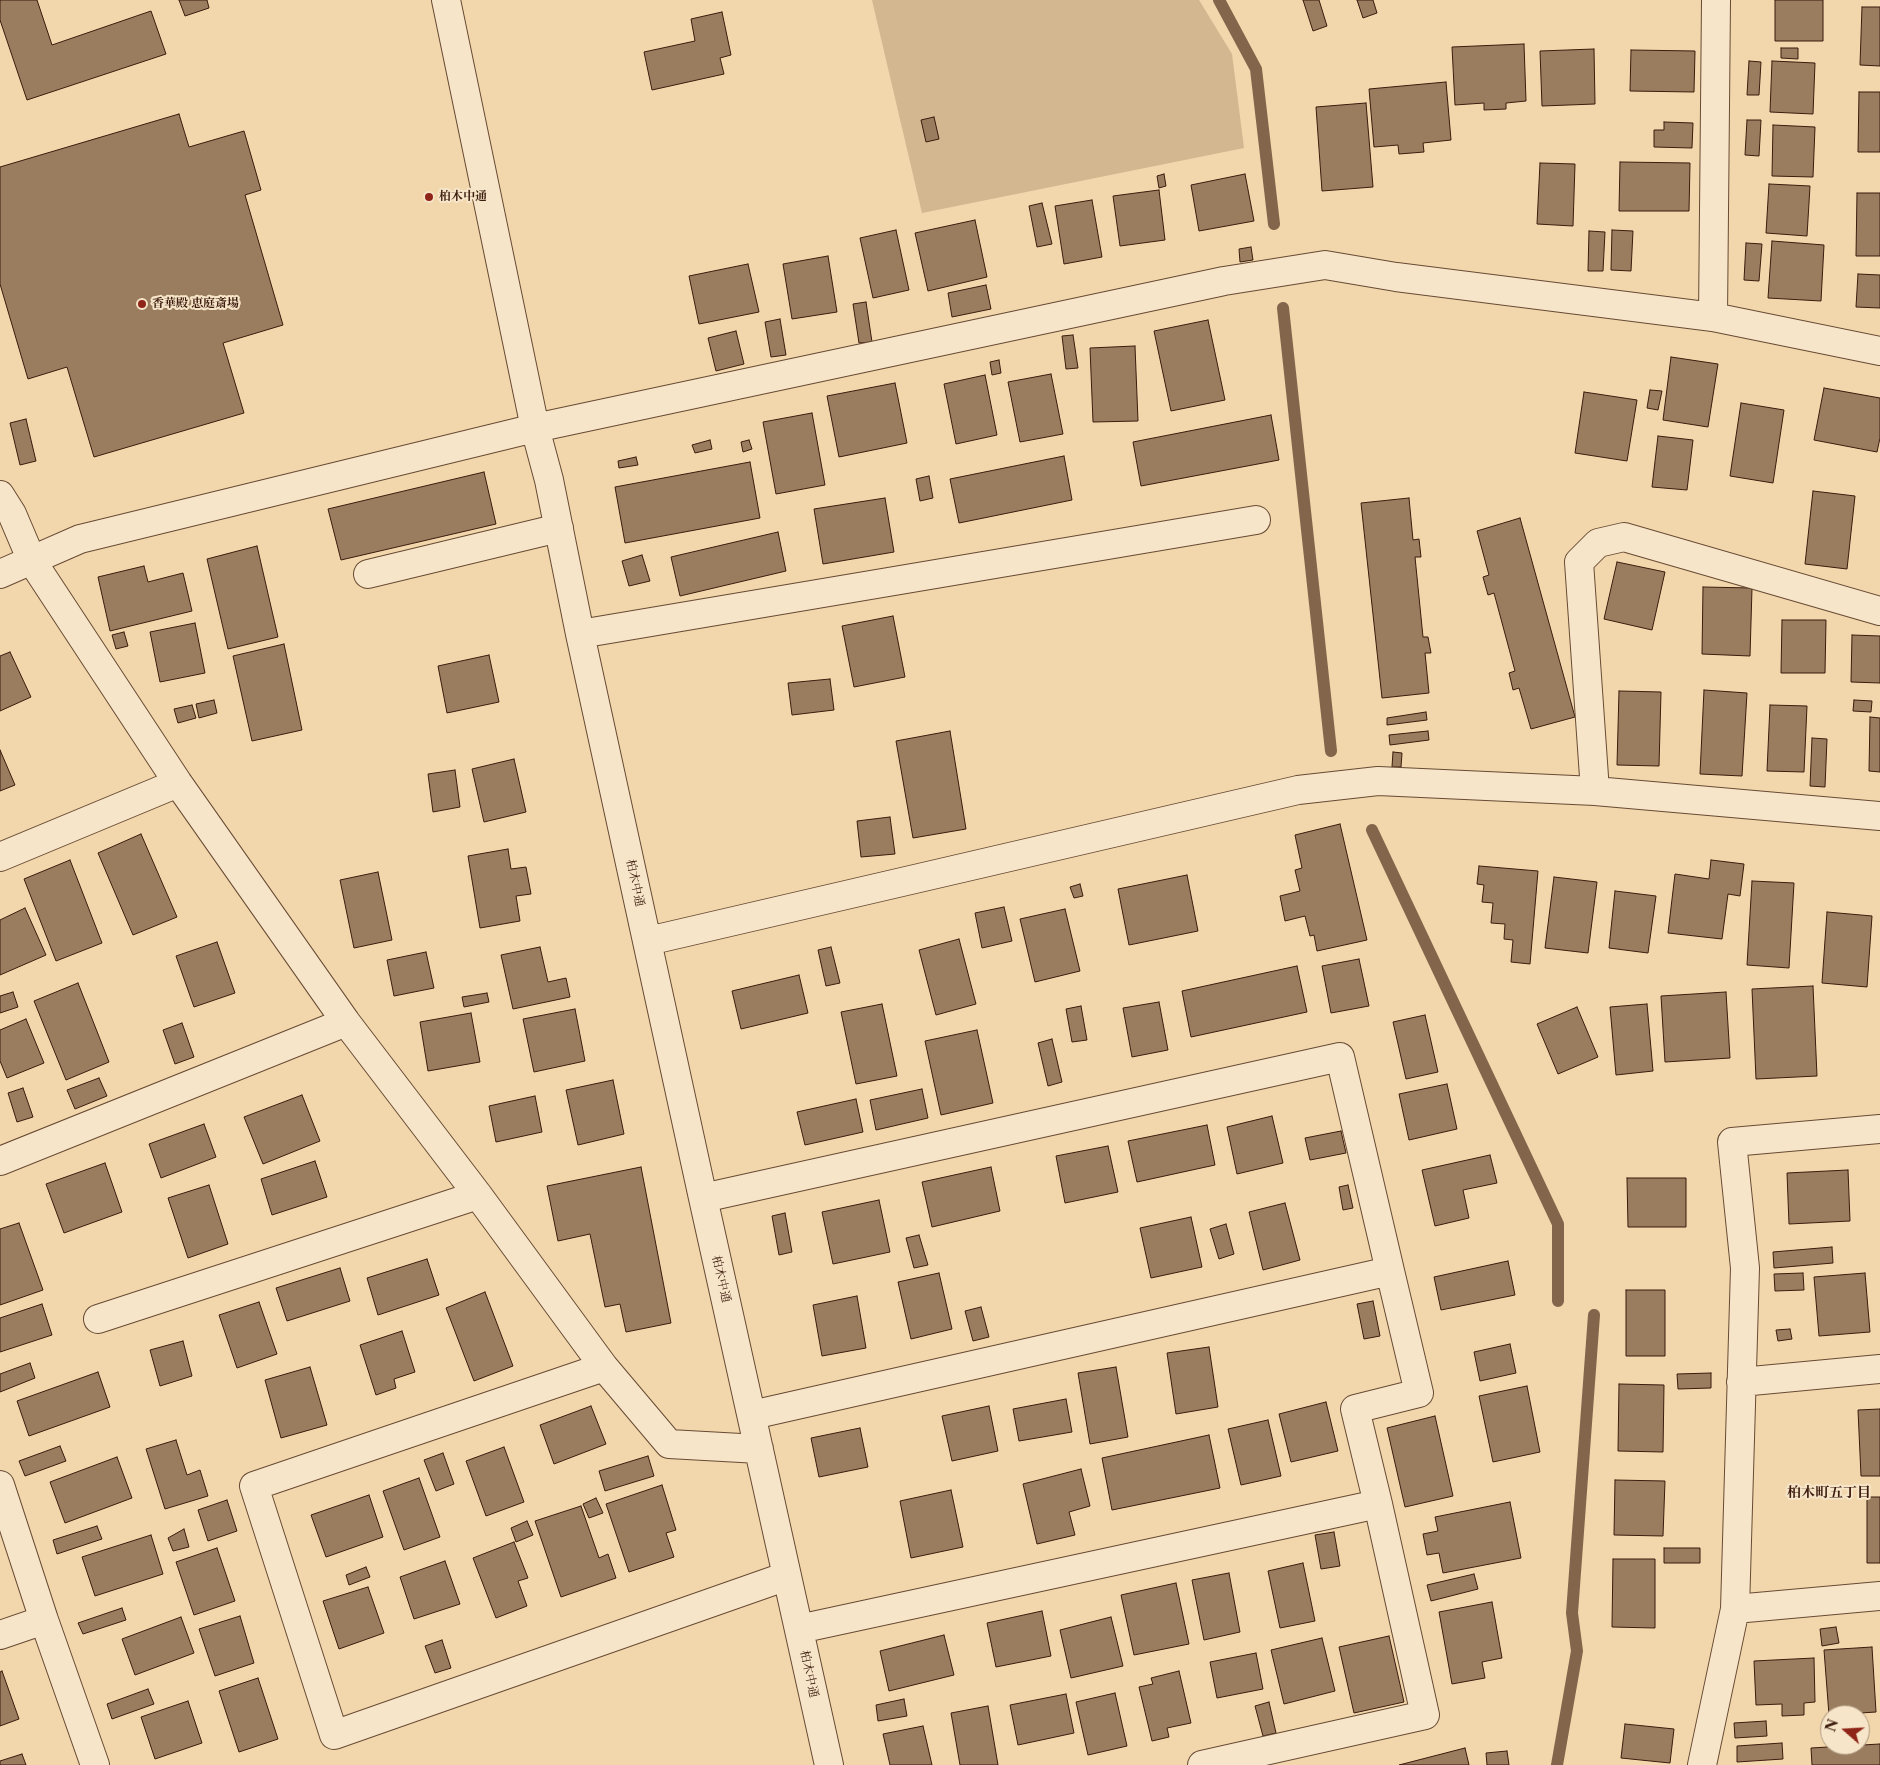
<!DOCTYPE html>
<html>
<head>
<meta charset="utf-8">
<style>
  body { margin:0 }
  #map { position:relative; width:1880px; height:1765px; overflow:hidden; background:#f1d7ab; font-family:"Libre Caslon Text",serif }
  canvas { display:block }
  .north { position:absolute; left:1820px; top:1705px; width:50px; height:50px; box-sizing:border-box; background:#f6e5c8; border:1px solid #ab947d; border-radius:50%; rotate:289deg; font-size:14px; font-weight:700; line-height:20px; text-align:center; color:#3b1b0d }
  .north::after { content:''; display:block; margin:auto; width:18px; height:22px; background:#8f2418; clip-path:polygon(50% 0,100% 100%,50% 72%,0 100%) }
</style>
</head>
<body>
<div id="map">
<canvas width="1880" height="1765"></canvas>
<div class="north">N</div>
</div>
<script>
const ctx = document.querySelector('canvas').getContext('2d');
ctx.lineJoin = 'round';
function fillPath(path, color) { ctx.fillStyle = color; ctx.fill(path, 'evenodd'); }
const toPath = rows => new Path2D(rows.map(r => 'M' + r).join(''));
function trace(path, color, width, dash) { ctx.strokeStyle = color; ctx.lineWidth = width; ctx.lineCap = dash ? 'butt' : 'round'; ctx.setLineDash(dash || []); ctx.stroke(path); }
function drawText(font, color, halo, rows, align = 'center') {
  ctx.font = font + ' "Libre Caslon Text","Noto Serif JP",serif'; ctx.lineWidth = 4; ctx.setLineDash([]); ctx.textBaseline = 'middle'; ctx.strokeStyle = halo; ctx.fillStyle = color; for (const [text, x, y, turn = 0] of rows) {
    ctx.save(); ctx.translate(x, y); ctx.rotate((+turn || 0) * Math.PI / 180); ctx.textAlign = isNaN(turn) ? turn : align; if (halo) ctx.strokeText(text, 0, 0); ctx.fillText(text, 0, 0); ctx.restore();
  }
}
fillPath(toPath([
  [872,0,1199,0,1232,54,1244,148,922,213]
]), '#d2b790');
trace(toPath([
  [1219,0,1256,69,1274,224],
  [1283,308,1331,751],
  [1372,830,1558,1224,1558,1301],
  [1557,1765,1577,1651,1572,1613,1594,1315]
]), '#83654b', 12);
const building = toPath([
  [0,0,37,0,52,45,151,11,166,54,27,100,0,20,0,0],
  [179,0,207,0,209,8,185,16,179,0],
  [1303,0,1319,0,1327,26,1313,31,1303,0],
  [1357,0,1373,0,1377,13,1363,18,1357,0],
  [1775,0,1823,0,1823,41,1775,41,1775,0],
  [1862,7,1880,7,1880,66,1860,65,1862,7],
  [722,12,731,55,720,58,724,74,652,90,644,52,695,41,691,19,722,12],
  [1524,44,1526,101,1506,103,1506,109,1484,110,1484,103,1455,105,1452,47,1524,44],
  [1781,48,1798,48,1798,59,1781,58,1781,48],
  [1594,49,1595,104,1542,106,1540,51,1594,49],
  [1631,50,1695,51,1694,92,1630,91,1631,50],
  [1749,61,1761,62,1759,95,1747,95,1749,61],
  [1772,61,1815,63,1813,114,1770,112,1772,61],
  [1446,82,1451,140,1423,143,1424,152,1399,154,1398,145,1374,147,1369,89,1446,82],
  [1859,92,1880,92,1880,152,1858,152,1859,92],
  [1366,103,1373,187,1322,191,1316,107,1366,103],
  [179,114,189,147,244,131,261,190,245,195,283,325,223,343,244,413,94,457,67,367,28,379,0,284,0,167,179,114],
  [934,117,939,139,926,142,921,120,934,117],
  [1747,120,1761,120,1759,156,1745,155,1747,120],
  [1664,122,1693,123,1692,148,1654,147,1654,130,1664,130,1664,122],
  [1773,125,1815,127,1813,177,1772,176,1773,125],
  [1620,162,1690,163,1689,211,1619,211,1620,162],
  [1540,163,1575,164,1573,226,1537,224,1540,163],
  [1164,174,1166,186,1159,188,1157,176,1164,174],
  [1245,174,1254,221,1199,231,1191,185,1245,174],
  [1769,184,1810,186,1807,236,1766,233,1769,184],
  [1159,190,1165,240,1120,246,1113,196,1159,190],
  [1857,193,1880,193,1880,256,1856,256,1857,193],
  [1092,200,1102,257,1064,264,1055,206,1092,200],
  [1042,203,1052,244,1037,247,1029,206,1042,203],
  [975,220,987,277,928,291,915,233,975,220],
  [896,230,909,290,873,298,860,238,896,230],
  [1612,230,1633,231,1631,271,1611,270,1612,230],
  [1589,231,1605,232,1603,271,1588,271,1589,231],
  [1772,241,1824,245,1821,301,1768,298,1772,241],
  [1746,243,1762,244,1759,281,1744,280,1746,243],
  [1251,247,1253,260,1240,262,1239,249,1251,247],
  [828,256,837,312,792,319,783,264,828,256],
  [748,264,759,312,699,324,689,276,748,264],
  [1858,274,1880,275,1880,308,1856,307,1858,274],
  [986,285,991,309,952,317,948,293,986,285],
  [866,302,872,342,859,343,853,304,866,302],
  [780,319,786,355,771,357,765,322,780,319],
  [1208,320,1225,400,1171,411,1154,331,1208,320],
  [736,331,744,364,716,371,708,338,736,331],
  [1073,335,1078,368,1066,369,1062,336,1073,335],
  [1135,346,1138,421,1093,422,1090,348,1135,346],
  [1671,357,1718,364,1708,427,1663,420,1671,357],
  [999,360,1001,373,992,375,990,362,999,360],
  [1051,374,1063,434,1020,442,1008,382,1051,374],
  [985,375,997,435,956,444,944,384,985,375],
  [895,383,907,443,839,457,827,396,895,383],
  [1824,388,1880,398,1880,438,1877,452,1814,440,1824,388],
  [1650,390,1662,391,1658,410,1647,408,1650,390],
  [1584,392,1637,400,1627,461,1575,453,1584,392],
  [1741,403,1784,410,1773,483,1730,476,1741,403],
  [812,413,825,485,776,494,763,422,812,413],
  [1271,415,1279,460,1141,486,1133,442,1271,415],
  [26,419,36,461,20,465,10,423,26,419],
  [1658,436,1693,440,1687,490,1652,487,1658,436],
  [710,440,712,449,695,453,692,445,710,440],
  [749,440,752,449,743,452,741,442,749,440],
  [1064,456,1072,500,959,523,950,479,1064,456],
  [636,457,638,465,619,468,618,461,636,457],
  [750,462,760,518,625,543,615,487,750,462],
  [484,472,496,524,341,560,328,509,484,472],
  [929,476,933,498,920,501,916,479,929,476],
  [1813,491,1855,496,1847,569,1805,564,1813,491],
  [885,498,894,552,823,564,814,509,885,498],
  [1409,498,1413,540,1419,539,1421,557,1415,557,1423,637,1428,637,1431,653,1425,653,1429,693,1382,698,1361,503,1409,498],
  [1520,518,1575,717,1531,729,1519,688,1513,690,1509,673,1515,671,1494,593,1488,595,1483,577,1489,575,1477,531,1520,518],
  [778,532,786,571,680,596,671,557,778,532],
  [257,546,278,637,228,649,207,559,257,546],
  [642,555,650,581,629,586,622,561,642,555],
  [1617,562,1665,572,1652,630,1604,619,1617,562],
  [144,566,148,582,183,573,192,611,110,631,98,577,144,566],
  [1703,587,1752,588,1750,656,1702,654,1703,587],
  [893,616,905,677,854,687,842,626,893,616],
  [1782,620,1826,620,1825,673,1781,673,1782,620],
  [195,623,205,673,160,682,150,632,195,623],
  [124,632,128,646,116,649,112,635,124,632],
  [1852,635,1880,636,1880,683,1851,682,1852,635],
  [284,644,302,730,252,741,233,656,284,644],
  [10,652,31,697,0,711,0,656,10,652],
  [489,655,499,702,447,713,438,666,489,655],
  [830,679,834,710,792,715,788,683,830,679],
  [1704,690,1747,693,1742,776,1700,774,1704,690],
  [1619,691,1661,692,1659,766,1617,765,1619,691],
  [214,700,217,713,199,718,196,704,214,700],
  [1854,700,1872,701,1871,712,1853,711,1854,700],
  [192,705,196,718,178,723,174,709,192,705],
  [1770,705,1807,706,1804,772,1767,771,1770,705],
  [1426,712,1427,720,1387,725,1387,718,1426,712],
  [1870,717,1880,718,1880,772,1869,771,1870,717],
  [950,731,966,829,913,838,896,741,950,731],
  [1428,731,1429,740,1390,745,1389,735,1428,731],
  [1812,738,1827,739,1825,787,1810,786,1812,738],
  [0,750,15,785,0,791,0,750],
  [1393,752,1402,753,1401,767,1392,767,1393,752],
  [514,759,526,812,484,822,472,769,514,759],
  [455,770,460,807,433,812,428,774,455,770],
  [890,817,895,854,861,857,857,821,890,817],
  [1340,824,1367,940,1317,951,1314,935,1310,936,1305,916,1285,921,1280,896,1300,891,1295,870,1302,868,1295,835,1340,824],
  [141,834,177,917,133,935,98,853,141,834],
  [508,849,511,869,526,867,531,894,516,896,520,921,480,928,468,856,508,849],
  [70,860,102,943,56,961,24,879,70,860],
  [1711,860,1744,864,1740,896,1728,894,1722,939,1668,933,1675,874,1709,879,1711,860],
  [1479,866,1538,871,1530,964,1511,962,1513,940,1504,939,1505,924,1491,923,1493,903,1482,902,1484,885,1477,884,1479,866],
  [378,872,392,940,354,948,340,880,378,872],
  [1187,875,1198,931,1129,945,1118,889,1187,875],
  [1554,877,1597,882,1588,953,1545,948,1554,877],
  [1752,881,1794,883,1789,968,1747,965,1752,881],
  [1080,884,1083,896,1074,898,1070,887,1080,884],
  [1615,891,1656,896,1648,953,1609,948,1615,891],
  [1004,907,1012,941,982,948,975,913,1004,907],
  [25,908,46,955,0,975,0,920,25,908],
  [1065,909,1080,971,1035,982,1020,919,1065,909],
  [1827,912,1872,916,1867,987,1822,983,1827,912],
  [959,939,976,1004,936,1015,919,950,959,939],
  [217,942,235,993,194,1007,176,956,217,942],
  [540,947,548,982,566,978,570,997,513,1009,501,955,540,947],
  [831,947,840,983,826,986,818,950,831,947],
  [426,952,434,988,394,996,387,960,426,952],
  [1359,959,1369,1006,1331,1013,1322,966,1359,959],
  [1297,966,1307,1012,1191,1037,1182,991,1297,966],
  [799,975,808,1013,741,1029,732,991,799,975],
  [78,983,109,1062,66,1080,34,1001,78,983],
  [1813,986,1817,1076,1756,1079,1752,989,1813,986],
  [13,992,18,1007,0,1013,0,996,13,992],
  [1726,992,1730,1058,1665,1062,1661,996,1726,992],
  [487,993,489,1002,464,1007,462,997,487,993],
  [1159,1002,1168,1050,1132,1057,1123,1008,1159,1002],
  [882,1004,897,1076,856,1084,841,1012,882,1004],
  [1647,1004,1653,1071,1616,1075,1610,1007,1647,1004],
  [1081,1006,1087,1040,1072,1042,1066,1009,1081,1006],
  [1577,1007,1598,1057,1558,1074,1537,1024,1577,1007],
  [575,1009,585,1061,534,1072,523,1019,575,1009],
  [471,1013,480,1062,428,1071,420,1022,471,1013],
  [1425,1015,1438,1072,1406,1079,1393,1022,1425,1015],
  [26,1019,44,1063,7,1078,0,1061,0,1030,26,1019],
  [182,1023,194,1057,175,1064,163,1030,182,1023],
  [977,1030,993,1103,941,1115,925,1041,977,1030],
  [1052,1039,1062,1082,1048,1086,1038,1043,1052,1039],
  [99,1078,107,1096,75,1109,67,1090,99,1078],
  [613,1080,624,1134,578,1145,566,1090,613,1080],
  [1447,1084,1457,1129,1409,1140,1399,1094,1447,1084],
  [23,1088,33,1117,17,1122,8,1093,23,1088],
  [922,1089,928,1118,876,1130,870,1100,922,1089],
  [302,1095,320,1141,263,1164,244,1117,302,1095],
  [535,1096,542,1132,496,1142,489,1106,535,1096],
  [856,1099,863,1132,805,1145,797,1112,856,1099],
  [1272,1116,1283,1163,1237,1174,1227,1127,1272,1116],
  [204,1124,216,1157,161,1178,149,1144,204,1124],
  [1207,1125,1215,1165,1137,1182,1128,1141,1207,1125],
  [1341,1131,1346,1153,1310,1160,1305,1138,1341,1131],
  [1108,1146,1118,1192,1065,1203,1056,1156,1108,1146],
  [1490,1155,1497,1183,1463,1190,1469,1218,1435,1226,1422,1170,1490,1155],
  [315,1161,327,1197,272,1215,261,1179,315,1161],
  [105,1163,122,1212,64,1233,46,1184,105,1163],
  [641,1167,671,1323,626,1332,620,1304,605,1307,590,1234,558,1241,547,1186,641,1167],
  [991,1167,1000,1211,932,1227,922,1182,991,1167],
  [1848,1170,1850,1221,1789,1224,1787,1173,1848,1170],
  [1627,1178,1686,1178,1686,1227,1628,1227,1627,1178],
  [209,1185,228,1244,188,1258,168,1198,209,1185],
  [1348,1185,1353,1208,1343,1210,1339,1187,1348,1185],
  [879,1200,890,1252,833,1264,822,1212,879,1200],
  [1285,1203,1300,1260,1263,1270,1249,1212,1285,1203],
  [785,1213,792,1252,779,1255,772,1216,785,1213],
  [1191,1217,1202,1267,1151,1278,1140,1228,1191,1217],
  [19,1223,43,1290,0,1305,0,1229,19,1223],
  [1226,1224,1234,1254,1219,1259,1210,1229,1226,1224],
  [919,1235,928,1265,914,1268,906,1238,919,1235],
  [1832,1247,1833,1263,1774,1268,1773,1252,1832,1247],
  [427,1259,439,1295,378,1315,367,1278,427,1259],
  [1508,1261,1515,1295,1441,1310,1434,1277,1508,1261],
  [340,1268,350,1301,287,1321,276,1288,340,1268],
  [939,1273,952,1329,911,1339,898,1282,939,1273],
  [1803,1273,1804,1290,1775,1291,1774,1274,1803,1273],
  [1865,1273,1870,1332,1819,1336,1814,1277,1865,1273],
  [1626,1290,1665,1290,1665,1356,1626,1356,1626,1290],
  [485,1292,513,1366,474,1381,446,1308,485,1292],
  [857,1296,866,1348,822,1356,813,1305,857,1296],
  [1373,1301,1380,1336,1364,1339,1357,1304,1373,1301],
  [259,1302,277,1354,237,1368,219,1315,259,1302],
  [42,1304,52,1335,0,1352,0,1318,42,1304],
  [981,1307,989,1337,973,1341,965,1311,981,1307],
  [1790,1329,1792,1339,1778,1341,1776,1330,1790,1329],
  [402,1331,415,1372,394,1379,396,1388,376,1395,360,1345,402,1331],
  [183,1341,192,1376,160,1386,150,1350,183,1341],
  [1510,1344,1516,1373,1480,1381,1474,1352,1510,1344],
  [1209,1347,1218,1407,1176,1414,1167,1353,1209,1347],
  [30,1363,35,1378,0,1392,0,1374,30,1363],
  [310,1367,327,1425,281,1438,265,1380,310,1367],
  [1116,1367,1128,1437,1090,1444,1078,1373,1116,1367],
  [98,1372,110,1407,29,1436,17,1401,98,1372],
  [1711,1373,1711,1388,1678,1389,1677,1374,1711,1373],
  [1619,1384,1664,1385,1663,1452,1618,1451,1619,1384],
  [1527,1386,1540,1452,1493,1462,1479,1396,1527,1386],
  [1066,1399,1072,1432,1019,1441,1013,1409,1066,1399],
  [1326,1402,1338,1451,1291,1462,1279,1414,1326,1402],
  [591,1406,606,1444,554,1464,540,1425,591,1406],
  [989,1406,998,1451,952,1461,942,1416,989,1406],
  [1880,1409,1880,1476,1861,1476,1858,1410,1880,1409],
  [1435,1416,1453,1496,1405,1507,1387,1428,1435,1416],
  [1268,1420,1281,1476,1241,1485,1228,1429,1268,1420],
  [860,1428,868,1467,819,1477,811,1438,860,1428],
  [1209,1435,1220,1488,1112,1510,1102,1458,1209,1435],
  [176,1440,187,1475,200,1470,208,1496,165,1509,146,1449,176,1440],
  [60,1446,66,1461,25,1476,19,1461,60,1446],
  [504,1447,524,1502,486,1516,466,1461,504,1447],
  [443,1453,454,1484,436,1491,424,1460,443,1453],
  [648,1456,654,1476,605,1491,599,1471,648,1456],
  [117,1457,132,1498,65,1523,50,1482,117,1457],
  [1081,1469,1090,1506,1069,1512,1075,1535,1037,1544,1023,1484,1081,1469],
  [419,1478,440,1537,404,1550,383,1491,419,1478],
  [1615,1480,1665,1481,1663,1536,1614,1535,1615,1480],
  [662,1485,676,1530,666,1533,674,1557,629,1572,606,1504,662,1485],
  [951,1490,963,1547,911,1558,900,1501,951,1490],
  [369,1495,383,1537,326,1557,311,1515,369,1495],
  [1867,1497,1880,1497,1880,1563,1867,1563,1867,1497],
  [596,1498,603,1513,589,1518,583,1504,596,1498],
  [227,1500,237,1531,208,1541,198,1510,227,1500],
  [1510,1502,1521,1558,1443,1573,1439,1553,1427,1555,1423,1534,1438,1531,1435,1517,1510,1502],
  [581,1506,599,1558,608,1554,616,1578,561,1597,535,1521,581,1506],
  [527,1521,533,1535,516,1542,511,1528,527,1521],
  [97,1526,102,1539,57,1554,53,1540,97,1526],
  [184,1529,189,1547,173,1551,168,1538,184,1529],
  [1334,1532,1340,1566,1321,1569,1315,1535,1334,1532],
  [151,1535,163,1574,95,1596,82,1557,151,1535],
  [514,1542,528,1578,518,1581,527,1606,496,1618,473,1558,514,1542],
  [217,1548,235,1601,194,1615,176,1562,217,1548],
  [1664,1548,1700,1548,1700,1563,1664,1563,1664,1548],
  [1613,1559,1655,1559,1655,1628,1612,1627,1613,1559],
  [445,1561,460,1604,414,1619,400,1577,445,1561],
  [1303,1563,1315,1621,1280,1628,1268,1571,1303,1563],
  [366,1567,370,1577,349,1585,346,1575,366,1567],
  [1229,1573,1240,1632,1204,1640,1192,1580,1229,1573],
  [1474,1574,1478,1589,1431,1601,1427,1585,1474,1574],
  [1176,1583,1189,1644,1134,1655,1121,1595,1176,1583],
  [368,1587,384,1633,339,1649,323,1601,368,1587],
  [1492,1602,1502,1658,1482,1662,1485,1678,1452,1684,1439,1612,1492,1602],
  [122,1608,126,1620,83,1634,78,1623,122,1608],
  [1042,1611,1051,1656,996,1667,987,1623,1042,1611],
  [240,1616,254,1663,215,1676,199,1629,240,1616],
  [181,1617,194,1653,135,1675,122,1639,181,1617],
  [1111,1617,1123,1666,1071,1678,1060,1630,1111,1617],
  [1836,1627,1839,1643,1822,1646,1820,1629,1836,1627],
  [944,1635,954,1675,889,1691,880,1651,944,1635],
  [1389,1636,1404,1702,1354,1713,1339,1647,1389,1636],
  [1322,1638,1335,1691,1284,1704,1271,1650,1322,1638],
  [442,1640,451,1668,435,1673,425,1646,442,1640],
  [1872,1647,1876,1712,1829,1715,1824,1650,1872,1647],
  [1256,1653,1263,1689,1217,1698,1210,1662,1256,1653],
  [1814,1658,1815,1702,1804,1703,1804,1715,1782,1716,1782,1704,1756,1705,1754,1661,1814,1658],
  [2,1671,19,1719,0,1726,0,1672,2,1671],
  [1179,1671,1191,1723,1167,1728,1169,1737,1152,1741,1139,1687,1153,1684,1151,1678,1179,1671],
  [258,1678,278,1739,239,1752,219,1691,258,1678],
  [148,1689,154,1704,112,1719,107,1704,148,1689],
  [1115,1693,1127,1746,1088,1755,1076,1702,1115,1693],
  [1066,1694,1074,1733,1018,1745,1010,1705,1066,1694],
  [904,1699,907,1716,878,1721,876,1705,904,1699],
  [188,1701,202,1743,155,1759,141,1717,188,1701],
  [1269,1702,1276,1733,1263,1736,1255,1706,1269,1702],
  [988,1706,998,1765,960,1765,951,1713,988,1706],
  [1766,1721,1767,1736,1735,1738,1734,1723,1766,1721],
  [1625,1724,1674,1729,1670,1763,1621,1758,1625,1724],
  [923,1726,932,1765,890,1765,883,1734,923,1726],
  [1782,1743,1783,1759,1737,1762,1737,1746,1782,1743],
  [1880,1744,1880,1765,1812,1765,1811,1748,1880,1744],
  [1465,1748,1469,1765,1399,1765,1465,1748],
  [1507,1751,1509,1765,1487,1765,1486,1753,1507,1751],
  [22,1754,26,1765,0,1765,0,1761,22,1754]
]);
fillPath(building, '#9a7d5f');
trace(building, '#3b1b0d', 1);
const minor = toPath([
  [446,0,535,428,549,480,580,634,703,1198,829,1765],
  [1713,317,1716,0],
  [0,495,12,514,32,561,178,783,346,1022,478,1195,604,1367,669,1444,759,1449],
  [0,574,80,539,535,428,1224,281,1325,265,1396,277,1713,317,1880,351],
  [368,574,559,528],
  [580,634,1256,520],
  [1595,791,1579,562,1598,543,1624,537,1880,611],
  [0,857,178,783],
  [648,941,1298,790,1378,781,1595,791,1880,816],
  [0,1161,346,1022],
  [703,1198,1340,1057,1390,1271,752,1415],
  [98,1319,478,1195],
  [604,1367,254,1486,334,1735,787,1576],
  [1741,1382,1880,1369],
  [0,1485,44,1620,95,1765],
  [1378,1504,1355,1409,1419,1393,1390,1271],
  [1735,1609,1880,1596],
  [799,1629,1378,1504,1425,1715,1202,1765],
  [0,1635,44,1620],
  [1702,1765,1735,1609,1745,1268,1732,1142,1880,1129]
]);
trace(minor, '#684a34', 30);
trace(minor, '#f6e5c8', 28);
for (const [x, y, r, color] of [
  [429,197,5,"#8f2418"],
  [142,304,5,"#8f2418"]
]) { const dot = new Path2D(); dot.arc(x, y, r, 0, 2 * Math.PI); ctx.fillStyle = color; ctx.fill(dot); trace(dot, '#f6e5c8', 2); }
drawText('bold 12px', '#3b1b0d', '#f6e5c8', [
  ["柏木中通",439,197],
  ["香華殿 恵庭斎場",152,304]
], 'left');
drawText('12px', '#3b1b0d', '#f6e5c8', [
  ["柏木中通",635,883,78],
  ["柏木中通",721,1279,77],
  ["柏木中通",809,1674,78]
]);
drawText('bold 14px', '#3b1b0d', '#f6e5c8', [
  ["柏木町五丁目",1829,1493]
]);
</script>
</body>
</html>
